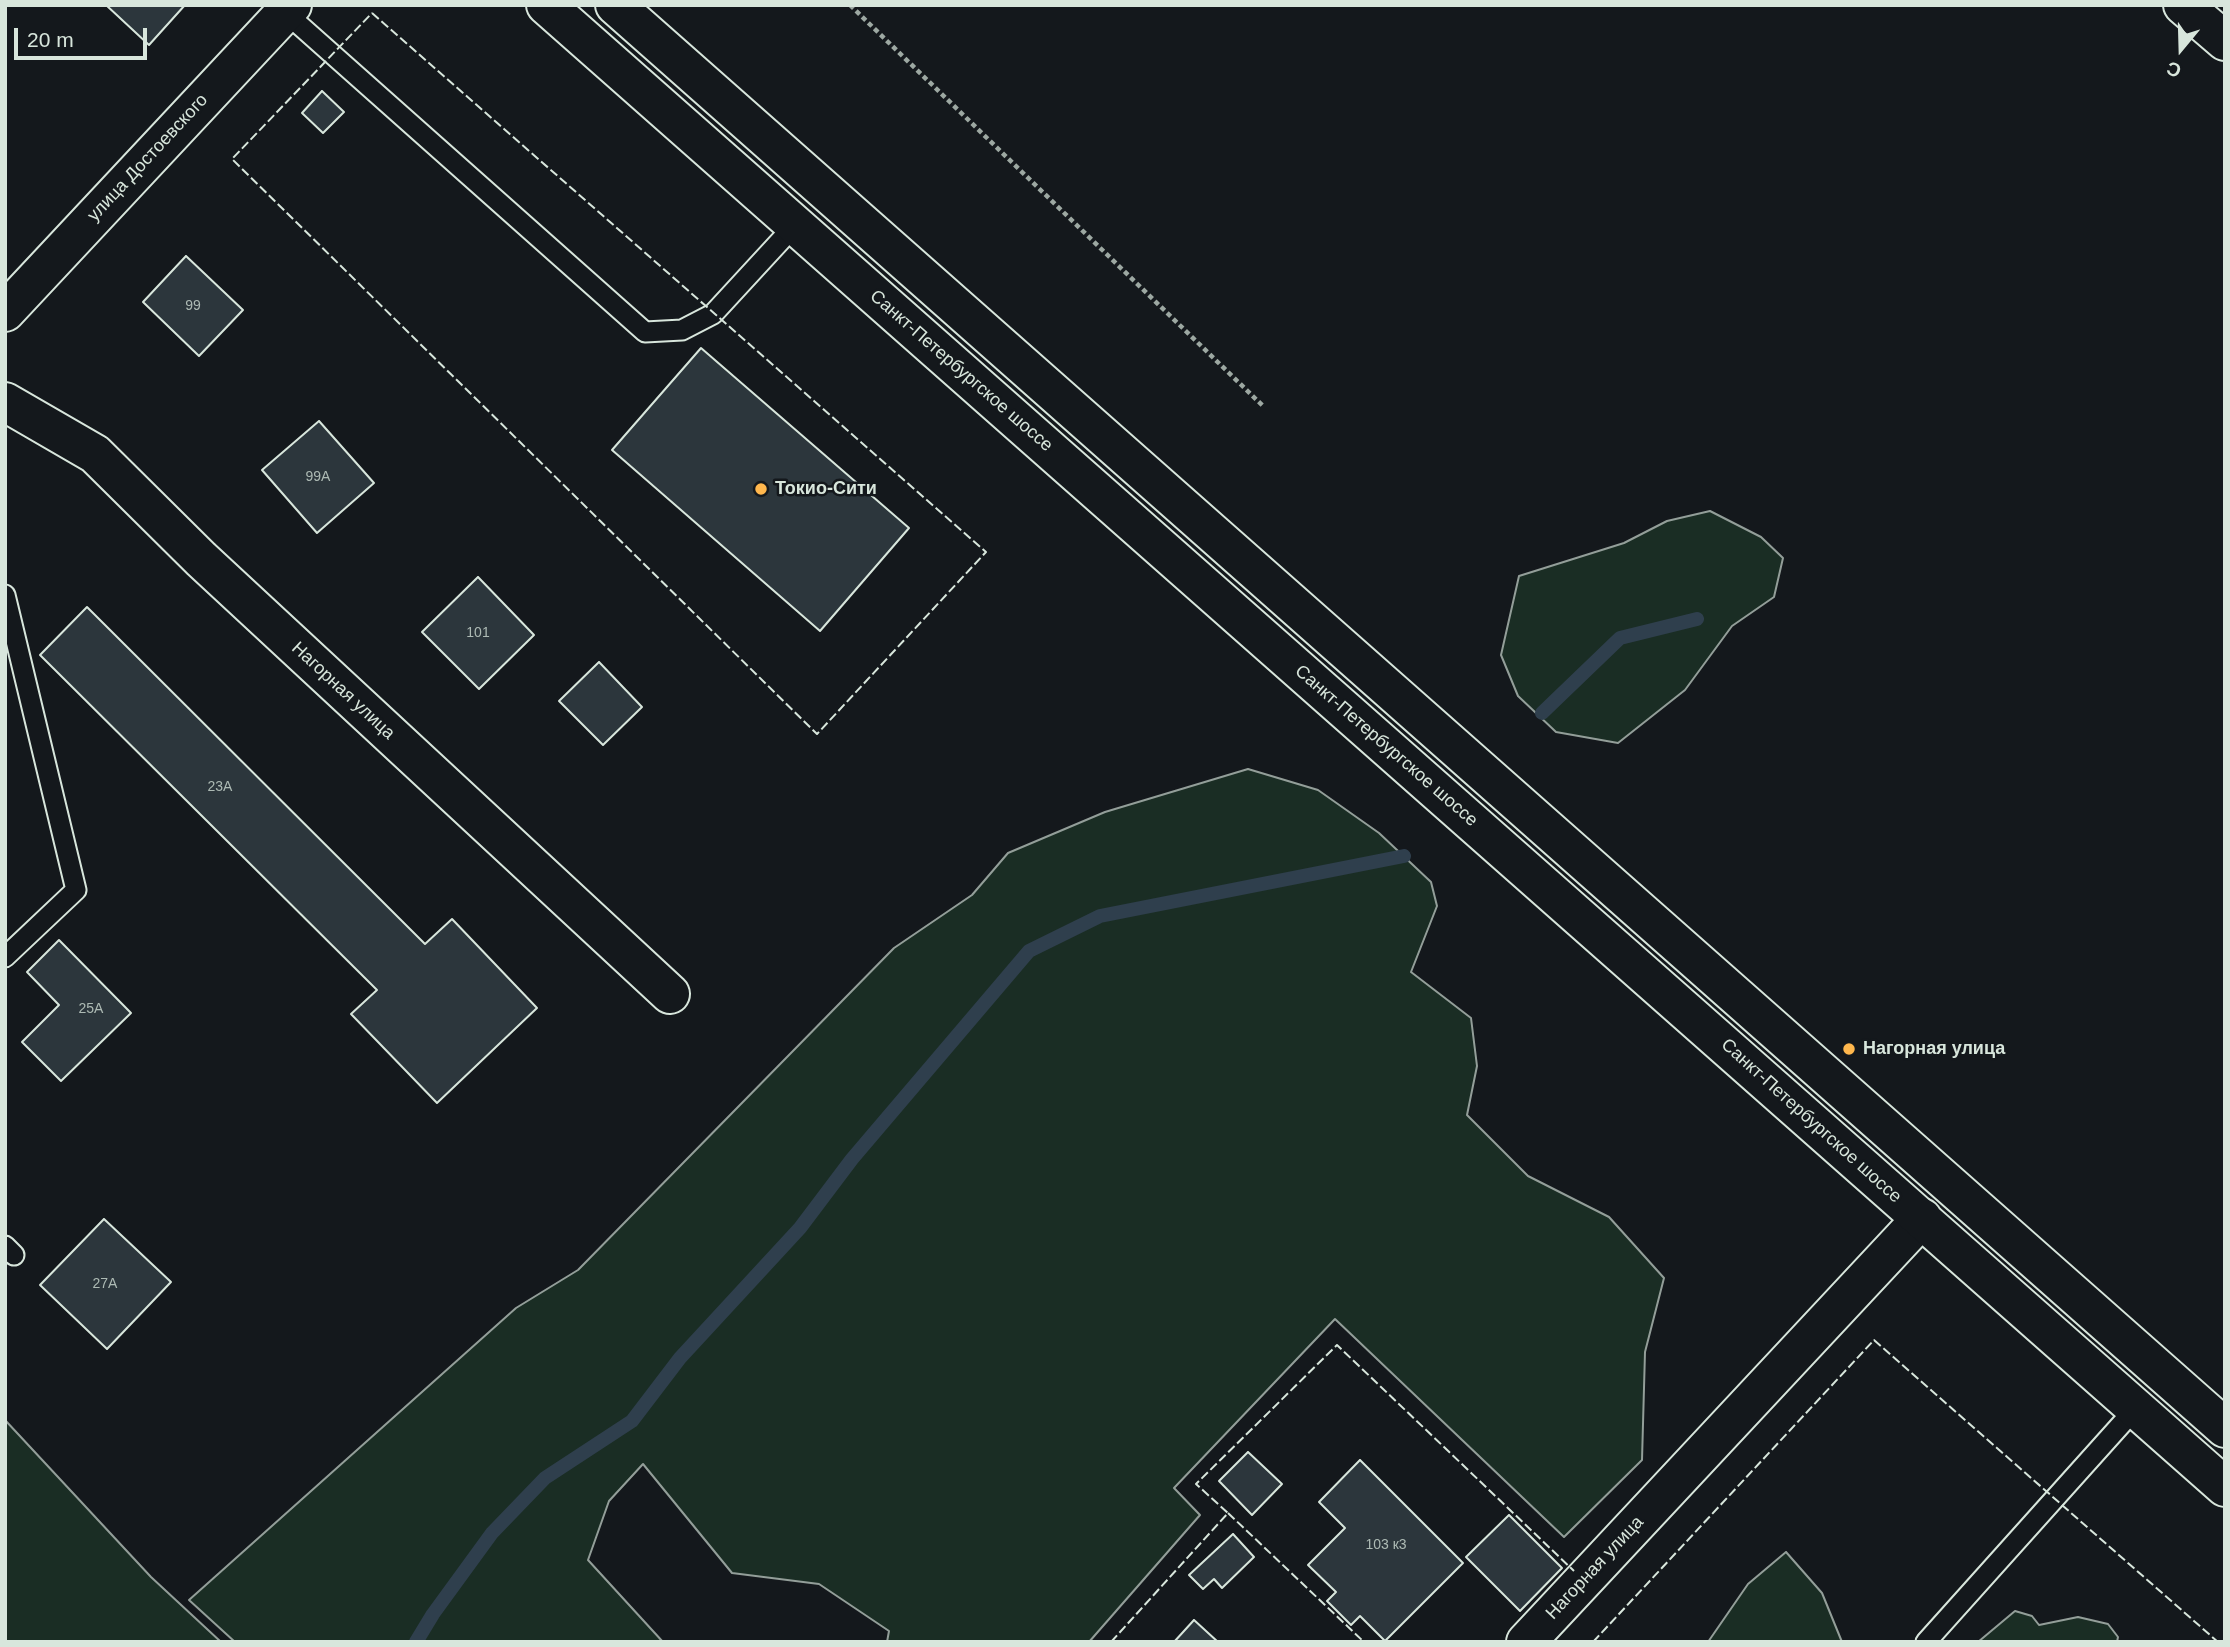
<!DOCTYPE html>
<html>
<head>
<meta charset="utf-8">
<style>
  body { margin:0 }
  #map { position:relative; width:2230px; height:1647px; overflow:hidden; background:#14181c; font-family:Arial,sans-serif }
  canvas { display:block }
  .frame { position:absolute; inset:0; border:7px solid #d8e6dc; pointer-events:none }
  .north { position:absolute; left:2146px; top:14px; width:70px; height:70px; -webkit-text-stroke:5px #14181c; paint-order:stroke; rotate:199deg; font-size:19px; font-weight:700; line-height:28px; text-align:center; color:#d8e6dc }
  .north::after { content:''; display:block; margin:auto; width:24px; height:32px; background:#d8e6dc; clip-path:polygon(50% 0,100% 100%,50% 72%,0 100%) }
  .scale { position:absolute; left:14px; top:28px; width:133px; height:32px; box-sizing:border-box; border:4px solid #d8e6dc; border-top:0; padding-left:9px; font-size:21px; line-height:24px; white-space:nowrap; color:#d8e6dc; -webkit-text-stroke:5px #14181c; paint-order:stroke }
</style>
</head>
<body>
<div id="map">
<canvas width="2230" height="1647"></canvas>
<div class="frame"></div>
<div class="north">С</div>
<div class="scale">20 m</div>
</div>
<script>
const ctx = document.querySelector('canvas').getContext('2d');
ctx.lineJoin = 'round';
function fillPath(path, color) { ctx.fillStyle = color; ctx.fill(path, 'evenodd'); }
const toPath = rows => new Path2D(rows.map(r => 'M' + r).join(''));
function trace(path, color, width, dash) { ctx.strokeStyle = color; ctx.lineWidth = width; ctx.lineCap = dash ? 'butt' : 'round'; ctx.setLineDash(dash || []); ctx.stroke(path); }
function drawText(font, color, halo, rows, align = 'center') {
  ctx.font = font + ' Arial,sans-serif'; ctx.lineWidth = 5; ctx.setLineDash([]); ctx.textBaseline = 'middle'; ctx.strokeStyle = halo; ctx.fillStyle = color; for (const [text, x, y, turn = 0] of rows) {
    ctx.save(); ctx.translate(x, y); ctx.rotate((+turn || 0) * Math.PI / 180); ctx.textAlign = isNaN(turn) ? turn : align; if (halo) ctx.strokeText(text, 0, 0); ctx.fillText(text, 0, 0); ctx.restore();
  }
}
const green = toPath([
  [1710,511,1761,537,1783,558,1774,597,1732,626,1685,690,1618,743,1556,732,1518,696,1501,655,1519,576,1624,543,1667,521,1710,511],
  [1248,769,1318,790,1379,833,1431,882,1437,906,1411,972,1471,1018,1477,1066,1467,1115,1528,1176,1609,1217,1664,1278,1645,1352,1642,1460,1564,1537,1335,1319,1174,1488,1200,1515,1089,1642,887,1642,889,1631,819,1584,732,1573,643,1464,609,1501,588,1560,663,1642,235,1642,189,1600,516,1308,578,1270,894,948,972,895,1008,853,1105,812,1248,769],
  [5,1420,151,1577,221,1642,5,1642,5,1420],
  [1786,1552,1822,1593,1842,1642,1708,1642,1748,1584,1786,1552],
  [2015,1611,2032,1616,2039,1625,2078,1617,2108,1624,2118,1637,2117,1642,1978,1642,2015,1611]
]);
fillPath(green, '#1a2d24');
trace(green, '#939e99', 2);
trace(toPath([
  [1542,713,1620,638,1697,619],
  [416,1642,433,1614,492,1533,545,1478,632,1421,680,1358,800,1228,852,1159,1029,951,1100,916,1404,856]
]), '#2f3f4d', 14);
const building = toPath([
  [106,5,185,5,149,45,106,5],
  [322,91,344,112,323,133,302,113,322,91],
  [186,256,243,310,199,356,143,302,186,256],
  [701,348,909,528,820,631,612,450,701,348],
  [319,421,374,483,317,533,262,470,319,421],
  [478,577,534,635,479,689,422,632,478,577],
  [87,607,425,944,452,919,537,1008,437,1103,351,1014,377,990,40,655,87,607],
  [599,662,642,707,603,745,559,701,599,662],
  [59,940,131,1013,61,1081,22,1042,59,1005,27,972,59,940],
  [104,1219,171,1282,107,1349,40,1285,104,1219],
  [1248,1452,1282,1484,1252,1515,1219,1481,1248,1452],
  [1360,1460,1463,1563,1385,1641,1360,1616,1351,1625,1327,1601,1336,1592,1308,1565,1345,1528,1319,1502,1360,1460],
  [1509,1515,1562,1568,1520,1611,1466,1557,1509,1515],
  [1233,1534,1254,1557,1222,1588,1214,1579,1203,1589,1189,1575,1233,1534],
  [1194,1620,1218,1642,1174,1642,1194,1620]
]);
fillPath(building, '#2c363c');
trace(building, '#d8e6dc', 2);
const service = toPath([
  [286,13,645,332,682,330,713,314,795,225],
  [5,595,76,890,5,957],
  [5,1246,14,1255],
  [1926,1642,2135,1409]
]);
const minor = toPath([
  [2183,5,2225,41],
  [5,312,292,5],
  [5,402,95,454,201,559,670,994],
  [1526,1642,1922,1218]
]);
const primary = toPath([
  [546,5,2225,1487],
  [615,5,2225,1428]
]);
trace(service, '#d8e6dc', 23);
trace(minor, '#d8e6dc', 42);
trace(primary, '#d8e6dc', 42);
trace(toPath([
  [850,5,1263,406]
]), '#9da8a2', 4.5, [5, 3.5]);
trace(service, '#14181c', 19);
trace(minor, '#14181c', 38);
trace(primary, '#14181c', 38);
trace(toPath([
  [372,13,986,552,817,734,232,159,372,13],
  [1228,1513,1364,1642],
  [1111,1642,1228,1513,1196,1484,1337,1345,1574,1571],
  [1593,1642,1874,1340,2218,1642]
]), '#d8e6dc', 2, [9, 3.5]);
for (const [x, y, r, color] of [
  [761,489,7,"#ffb74d"],
  [1849,1049,7,"#ffb74d"]
]) { const dot = new Path2D(); dot.arc(x, y, r, 0, 2 * Math.PI); ctx.fillStyle = color; ctx.fill(dot); trace(dot, '#14181c', 2.5); }
drawText('14px', '#adbab4', null, [
  ["99",193,306],
  ["99А",318,477],
  ["101",478,633],
  ["23А",220,787],
  ["25А",91,1009],
  ["27А",105,1284],
  ["103 к3",1386,1545]
]);
drawText('18px', '#d8e6dc', '#14181c', [
  ["улица Достоевского",148,158,-47],
  ["Санкт-Петербургское шоссе",961,371,41],
  ["Нагорная улица",343,691,43],
  ["Санкт-Петербургское шоссе",1386,746,41],
  ["Санкт-Петербургское шоссе",1811,1121,42],
  ["Нагорная улица",1595,1568,-47]
]);
drawText('bold 18px', '#d8e6dc', '#14181c', [
  ["Токио-Сити",775,489],
  ["Нагорная улица",1863,1049]
], 'left');
</script>
</body>
</html>
